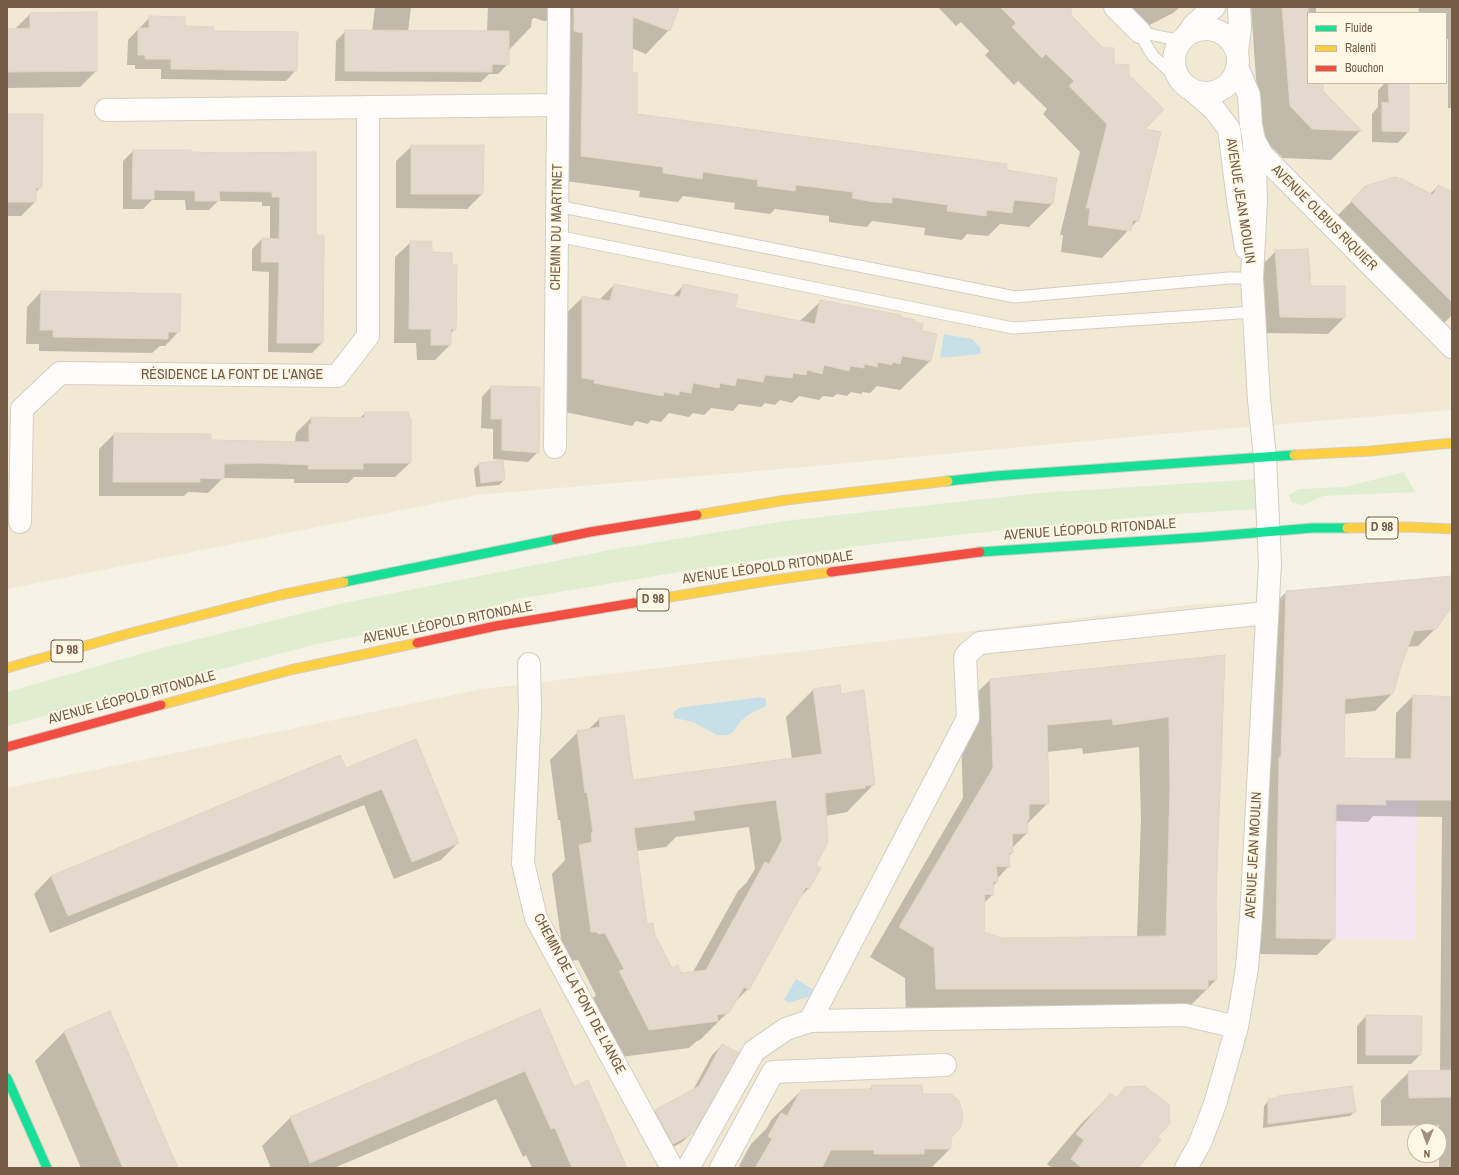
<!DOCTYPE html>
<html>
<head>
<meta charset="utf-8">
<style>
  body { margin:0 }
  #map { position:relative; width:1459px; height:1175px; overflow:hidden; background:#f6f2e6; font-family:"Archivo Narrow",sans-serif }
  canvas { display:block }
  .frame { position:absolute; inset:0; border:8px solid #755c46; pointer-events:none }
  .legend { position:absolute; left:1307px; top:12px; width:140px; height:72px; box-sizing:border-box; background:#fff8e6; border:1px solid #c8baa6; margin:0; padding:5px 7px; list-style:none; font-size:12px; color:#755c46 }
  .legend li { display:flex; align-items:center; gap:8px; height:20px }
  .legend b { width:20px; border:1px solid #c8baa6 }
  .north { position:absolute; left:1407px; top:1123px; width:40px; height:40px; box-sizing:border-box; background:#fff8e6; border:1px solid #c8baa6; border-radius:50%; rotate:181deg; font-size:11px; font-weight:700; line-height:16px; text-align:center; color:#755c46 }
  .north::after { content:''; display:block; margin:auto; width:14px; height:18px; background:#a2907e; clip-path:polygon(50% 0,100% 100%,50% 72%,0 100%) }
</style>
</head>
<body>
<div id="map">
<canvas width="1459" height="1175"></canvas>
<div class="frame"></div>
<ul class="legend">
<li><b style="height:5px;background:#16e098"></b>Fluide</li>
<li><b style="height:5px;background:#ffcf43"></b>Ralenti</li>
<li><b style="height:5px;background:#f24e42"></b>Bouchon</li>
</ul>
<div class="north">N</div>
</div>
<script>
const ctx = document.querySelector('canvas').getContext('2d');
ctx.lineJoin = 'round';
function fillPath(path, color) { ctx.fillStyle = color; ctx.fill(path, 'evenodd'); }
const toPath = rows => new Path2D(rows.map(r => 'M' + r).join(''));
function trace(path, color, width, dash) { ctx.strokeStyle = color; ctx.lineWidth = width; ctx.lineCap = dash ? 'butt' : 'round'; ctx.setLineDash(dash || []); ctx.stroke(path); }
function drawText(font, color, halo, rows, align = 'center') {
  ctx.font = font + ' "Archivo Narrow",sans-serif'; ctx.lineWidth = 4; ctx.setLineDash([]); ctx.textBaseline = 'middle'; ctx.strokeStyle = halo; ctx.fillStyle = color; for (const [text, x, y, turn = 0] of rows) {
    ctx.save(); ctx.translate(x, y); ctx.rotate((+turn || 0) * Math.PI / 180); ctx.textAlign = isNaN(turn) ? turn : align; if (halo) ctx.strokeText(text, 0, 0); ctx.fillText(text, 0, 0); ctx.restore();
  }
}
fillPath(toPath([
  [7,7,1452,7,1452,410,1175,433,793,468,477,495,7,589],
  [1308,13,1446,13,1446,83,1308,83],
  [1452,593,1452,1168,7,1168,7,788,482,689,1197,604],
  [1415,1131,1439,1131,1439,1155,1415,1155]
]), '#f2e9d5');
fillPath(toPath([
  [1279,757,1452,760,1452,800,1417,800,1415,940,1276,938]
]), '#f4e6f0');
fillPath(toPath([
  [1404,472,1415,492,1323,496,1304,505,1292,503,1289,495,1299,489,1345,487],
  [1258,479,1259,509,1174,514,1098,521,985,532,867,545,709,567,517,599,454,618,316,644,7,726,7,692,147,652,344,603,610,550,785,521,892,509,1039,493]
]), '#deeecf');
fillPath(toPath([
  [944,334,972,339,980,347,981,354,940,358],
  [761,697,766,699,766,706,748,715,741,721,733,732,728,735,717,735,693,722,675,718,673,714,678,708],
  [796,979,814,990,811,996,789,1003,784,1000]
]), '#c7e0e7');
fillPath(toPath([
  [375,7,411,7,408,32,487,32,488,7,677,7,669,30,646,54,631,48,631,74,636,115,1005,171,1052,204,1029,227,1000,224,988,236,967,234,962,240,924,235,925,228,872,221,867,227,850,225,829,222,829,216,775,209,770,214,734,209,735,203,683,196,678,202,639,197,640,191,558,180,551,21,543,21,535,18,532,19,531,27,508,51,508,64,498,74,489,74,481,82,335,81,336,41,346,31,372,32],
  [938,7,1070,7,1070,15,1113,65,1128,75,1142,130,1138,220,1102,258,1061,252,1063,235,1060,235,1080,152,1043,114,1047,109,1018,81,1014,85,985,55,989,51,961,22,956,26],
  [1112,7,1180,7,1173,13,1136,32],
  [1251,7,1316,7,1316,13,1308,13,1308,83,1322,83,1322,92,1360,131,1331,160,1283,158,1260,136],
  [1419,7,1452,7,1452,108,1448,108,1448,39,1446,39,1446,13,1418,13],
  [96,13,96,71,80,87,7,88,7,30,14,30,30,14],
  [150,17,184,27,213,32,296,70,286,81,161,79,161,69,135,69,135,65,127,65,128,40],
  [1385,83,1408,83,1408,132,1398,143,1372,142,1372,114,1378,107,1378,90],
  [7,115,41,187,35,193,35,202,21,216,7,216],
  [412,146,483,146,482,194,467,209,396,208,396,161],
  [133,151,190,153,315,153,315,236,322,343,312,353,268,352,269,272,252,271,252,249,262,239,270,240,270,206,262,206,262,202,218,201,209,210,186,210,185,200,152,200,143,209,123,209,123,161],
  [1438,186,1452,193,1452,315,1437,330,1331,222,1366,187,1430,194],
  [411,242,455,329,450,334,450,345,435,360,417,360,416,343,394,343,395,257],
  [1276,251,1310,287,1344,318,1328,334,1265,333,1260,267],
  [614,285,673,296,684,285,734,309,799,322,821,301,900,318,921,332,930,361,900,390,877,386,870,393,863,392,861,394,851,392,847,396,837,394,833,397,823,396,819,400,799,396,792,403,780,400,775,405,765,403,761,407,739,404,733,411,711,408,704,415,693,413,689,417,669,413,661,422,651,420,648,424,636,421,632,426,565,412,553,326,583,297,599,300],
  [41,292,179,331,165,346,160,346,152,353,39,351,39,344,26,344,27,307],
  [491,387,538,452,528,462,493,459,493,429,481,428,482,397],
  [365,413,410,463,395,477,354,477,348,483,294,483,294,479,223,478,208,493,188,492,184,496,99,496,99,449,114,434,210,441,295,442,296,433,311,418,359,419],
  [479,464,504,480,499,485,476,487,474,469],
  [1452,578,1452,605,1435,629,1418,646,1407,647,1392,694,1375,711,1344,714,1343,759,1395,760,1396,713,1413,696,1451,698,1450,761,1452,761,1452,1168,1439,1168,1439,1125,1381,1126,1381,1100,1409,1072,1440,1072,1442,817,1373,816,1368,822,1335,821,1334,938,1317,955,1260,954,1263,775,1269,609,1286,592],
  [1224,657,1215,898,1216,980,1178,1018,906,1019,905,978,870,957,963,798,960,709,990,680],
  [1139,747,1141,818,1137,938,1002,939,983,932,984,903,993,894,993,886,997,882,997,879,1009,866,1008,857,1012,853,1012,848,1027,833,1026,825,1048,803,1047,752,1082,748,1083,754],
  [813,690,840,696,874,784,847,812,826,816,809,888,799,898,748,989,732,1005,728,1012,700,1040,697,1041,689,1048,621,1057,591,1000,596,995,578,960,570,961,564,960,552,874,565,860,560,820,558,820,550,760,578,732,588,730,599,719,632,781,792,759,786,717],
  [749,827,755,869,747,882,738,891,693,972,681,974,672,969,655,936,646,925,636,851,666,847,676,837],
  [416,740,458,843,441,860,394,879,364,805,50,933,34,894,51,876,345,769],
  [540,1010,573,1088,626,1168,532,1168,526,1155,523,1157,496,1099,334,1168,271,1168,262,1146,290,1118],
  [109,1013,177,1168,81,1168,35,1061,64,1032],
  [1366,1016,1420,1055,1411,1064,1357,1064,1357,1026],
  [722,1045,693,1132,682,1142,663,1153,646,1121,655,1111,693,1090,712,1055],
  [873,1086,922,1095,950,1137,950,1149,931,1168,742,1168,739,1166,751,1144,767,1128,771,1120,801,1091,869,1090],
  [1126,1088,1157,1137,1137,1168,1052,1168,1047,1164,1081,1124,1110,1095,1116,1098],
  [1278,1097,1355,1111,1350,1116,1263,1128,1264,1106,1269,1100,1277,1099]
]), '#0003');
const building = toPath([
  [574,7,679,7,670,31,633,17,632,73,637,72,637,114,1007,164,1006,170,1057,178,1053,204,1014,200,1012,213,987,210,986,216,947,211,948,205,892,197,892,203,874,202,852,198,853,192,796,185,795,191,757,186,758,180,703,172,702,179,663,173,663,167,581,156,583,33,574,31,574,7],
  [1000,7,1071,7,1071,15,1103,48,1114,48,1114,64,1129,65,1129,75,1164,109,1145,129,1161,132,1139,221,1133,220,1131,231,1088,225,1090,208,1086,208,1107,124,1069,86,1074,81,1046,54,1042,58,1012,27,1016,23,1000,7],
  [1282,7,1308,7,1308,83,1323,83,1323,91,1362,131,1312,129,1290,106,1282,7],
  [97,12,97,71,7,72,7,29,30,28,30,13,97,12],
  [149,16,185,17,185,26,214,27,214,31,298,32,297,71,171,69,171,59,145,59,145,55,138,55,138,28,149,28,149,16],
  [345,30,509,31,509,65,492,64,492,72,345,71,345,30],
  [1388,83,1409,83,1409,132,1382,131,1382,102,1389,103,1388,83],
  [7,114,43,114,42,188,36,188,36,202,7,202,7,114],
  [411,145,484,145,483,194,411,194,411,145],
  [133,150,191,150,191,152,226,153,316,152,316,235,324,235,323,343,277,343,279,262,261,262,262,238,279,239,280,197,272,197,272,192,219,191,220,201,195,201,195,191,154,190,154,199,132,199,133,150],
  [1395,177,1402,179,1433,195,1438,185,1452,192,1452,302,1351,201,1365,186,1395,177],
  [410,241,432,241,432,252,452,253,452,265,457,265,456,330,451,329,451,345,431,345,431,329,409,329,410,241],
  [1308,249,1311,286,1345,286,1345,318,1280,317,1275,250,1308,249],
  [614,284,680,297,683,284,738,295,735,308,815,324,820,300,901,315,901,317,915,320,915,322,923,324,922,331,937,334,931,361,902,356,900,364,892,362,892,365,878,362,877,367,864,364,864,368,850,366,849,371,824,365,822,374,807,370,806,375,793,373,792,378,765,375,763,382,737,378,735,386,720,383,719,388,693,383,691,393,679,391,679,395,664,392,663,396,594,383,595,380,582,378,582,296,610,301,614,284],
  [41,291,181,294,180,332,168,332,168,339,53,337,53,330,40,330,41,291],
  [491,386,540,387,539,453,502,450,502,419,491,419,491,386],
  [365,412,409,412,409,418,411,418,411,463,363,463,363,469,308,469,309,465,259,463,224,464,224,479,200,478,200,482,113,482,114,433,211,434,211,440,309,442,309,424,311,424,311,417,364,418,365,412],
  [503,460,505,480,481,483,479,463,503,460],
  [1452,576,1452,607,1436,629,1414,631,1401,666,1393,694,1345,699,1344,758,1411,759,1413,695,1452,697,1451,760,1452,760,1452,800,1385,800,1386,805,1336,804,1335,939,1276,938,1279,757,1281,757,1286,591,1452,576],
  [1225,655,1216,898,1217,980,1208,980,1208,989,936,989,934,948,899,927,993,768,990,679,1225,655],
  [1169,717,1170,787,1166,936,1002,938,984,932,985,894,994,895,993,882,998,882,996,866,1010,867,1009,853,1013,853,1012,834,1028,833,1027,822,1029,819,1029,804,1049,804,1047,725,1112,719,1113,725,1169,717],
  [840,685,841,694,864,690,875,785,865,786,865,788,825,793,828,842,816,865,821,868,809,889,806,887,749,990,744,987,729,1013,717,1015,718,1021,649,1030,619,971,624,969,605,933,598,934,597,932,591,932,579,845,592,842,591,833,593,833,587,792,585,793,577,731,600,727,599,718,624,715,633,780,822,754,813,689,840,685],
  [776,800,782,840,769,864,765,862,706,970,681,973,678,965,672,968,655,935,653,923,647,924,634,828,695,820,693,811,776,800],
  [416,739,459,843,412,862,382,789,68,916,51,876,340,755,346,768,416,739],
  [540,1009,574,1087,588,1080,627,1168,572,1168,555,1128,551,1129,525,1071,310,1163,290,1117,540,1009],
  [110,1011,178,1168,123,1168,64,1031,110,1011],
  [1366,1015,1422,1016,1421,1055,1366,1055,1366,1015],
  [722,1044,739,1053,694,1133,673,1144,655,1110,699,1086,722,1044],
  [1452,1070,1452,1097,1409,1098,1408,1071,1452,1070],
  [872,1085,922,1085,923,1094,951,1094,959,1101,963,1114,961,1127,951,1138,951,1149,924,1149,924,1154,874,1154,874,1150,831,1150,822,1168,755,1168,772,1139,768,1136,781,1113,787,1116,801,1090,872,1089,872,1085],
  [1145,1086,1169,1105,1170,1123,1158,1137,1161,1140,1138,1168,1082,1168,1071,1159,1084,1140,1076,1134,1110,1093,1117,1098,1125,1087,1145,1086],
  [1352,1086,1356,1112,1268,1124,1268,1099,1278,1098,1278,1096,1352,1086]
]);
fillPath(building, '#e3dacd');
trace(building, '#dfd5c8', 1);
const lane = toPath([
  [1140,32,1145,43,1153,56,1180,81],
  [1140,32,1167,38,1182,40],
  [557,206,1015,297,1229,278,1252,278],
  [557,236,1013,328,1254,312]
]);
const street = toPath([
  [1115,7,1140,32],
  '1174 61a32 32 0 1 1 64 0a32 32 0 1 1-64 0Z',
  [1187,35,1193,26,1214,7],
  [1237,52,1240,27,1239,7],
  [1237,67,1249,95,1251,125,1254,140,1262,155,1452,347],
  [1193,91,1214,109,1229,129,1238,200,1246,248],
  [106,110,558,105],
  [555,447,559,7],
  [20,522,22,409,60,373,337,376,368,336,368,107],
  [529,664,530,710,523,863,536,918,672,1168],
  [1237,1027,1185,1015,810,1021,968,718,965,657,970,651,980,643,1267,613],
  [688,1168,754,1051,786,1029,810,1021],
  [721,1168,773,1072,945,1065],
  [1186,1168,1200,1143,1215,1104,1237,1027,1247,968,1251,918,1270,563,1265,457,1259,400,1252,278,1256,200,1254,140]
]);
const fast = toPath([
  [948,481,995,476,1294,455],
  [980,552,1205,537,1312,528,1347,528],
  [344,582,556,539],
  [7,1078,47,1168]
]);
const slow = toPath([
  [1294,455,1371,451,1452,443],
  [697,515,786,500,948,481],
  [1347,528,1409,527,1452,529],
  [634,603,767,581,831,572],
  [7,668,127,634,280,595,344,582],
  [161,705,290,670,417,643]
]);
const jam = toPath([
  [556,539,590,532,697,515],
  [831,572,980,552],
  [417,643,496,626,634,603],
  [7,747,161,705]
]);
trace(lane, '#d5cdc1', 13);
trace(street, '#d5cdc1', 24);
trace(fast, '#d7cec2', 11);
trace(slow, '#d7cec2', 11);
trace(jam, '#d7cec2', 11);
trace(lane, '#fefdfb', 11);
trace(street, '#fefdfb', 22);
trace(fast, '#16e098', 9);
trace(slow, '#ffcf43', 9);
trace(jam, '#f24e42', 9);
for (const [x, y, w] of [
  [1382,528,32],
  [653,600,32],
  [67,651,32]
]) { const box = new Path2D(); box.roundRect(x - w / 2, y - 11, w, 22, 3); ctx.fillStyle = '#fff8e6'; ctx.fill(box); trace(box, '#755c46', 1); }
drawText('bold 13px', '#755c46', null, [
  ["D 98",1382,528],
  ["D 98",653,600],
  ["D 98",67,651]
]);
drawText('14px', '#755c46', '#fff8e6', [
  ["AVENUE JEAN MOULIN",1240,201,81],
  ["AVENUE OLBIUS RIQUIER",1324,218,45],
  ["CHEMIN DU MARTINET",557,227,-89],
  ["RÉSIDENCE LA FONT DE L'ANGE",232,375],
  ["AVENUE LÉOPOLD RITONDALE",1090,530,-4],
  ["AVENUE LÉOPOLD RITONDALE",768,568,-8],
  ["AVENUE LÉOPOLD RITONDALE",448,623,-11],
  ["AVENUE LÉOPOLD RITONDALE",132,698,-15],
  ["AVENUE JEAN MOULIN",1254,855,-87],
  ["CHEMIN DE LA FONT DE L'ANGE",579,994,62]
]);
</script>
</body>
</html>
